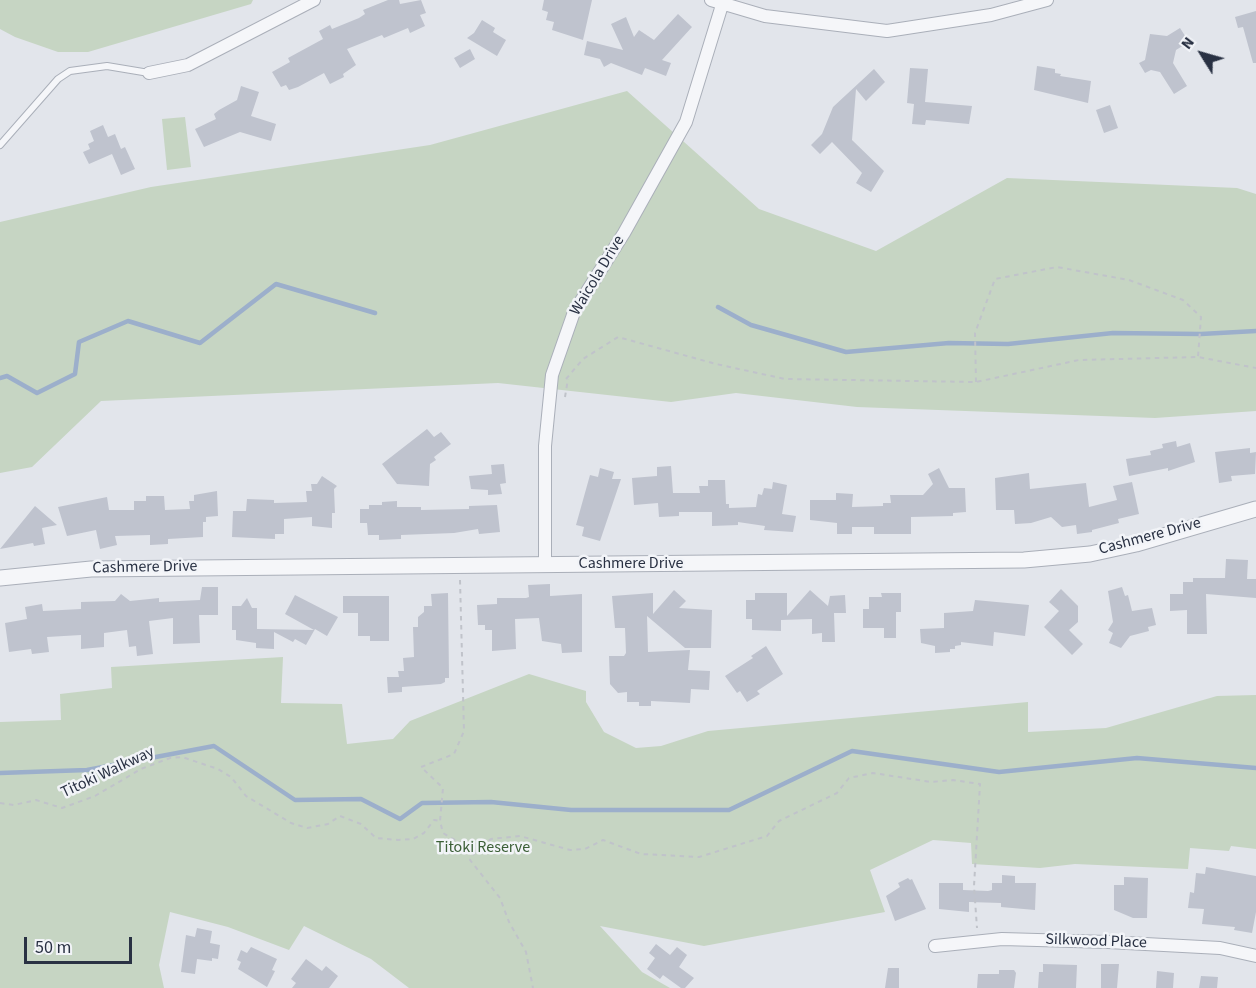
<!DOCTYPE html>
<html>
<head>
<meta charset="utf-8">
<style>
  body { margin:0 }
  #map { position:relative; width:1256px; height:988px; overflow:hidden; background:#e2e5eb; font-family:"Source Sans 3",sans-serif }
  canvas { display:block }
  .north { position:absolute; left:1172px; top:24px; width:60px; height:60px; -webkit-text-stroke:4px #f2f4f8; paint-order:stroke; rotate:307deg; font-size:16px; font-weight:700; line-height:24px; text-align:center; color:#293143 }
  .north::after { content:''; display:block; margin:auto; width:21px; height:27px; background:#293143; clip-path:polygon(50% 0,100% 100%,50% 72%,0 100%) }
  .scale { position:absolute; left:24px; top:937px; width:108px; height:27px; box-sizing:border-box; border:3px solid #293143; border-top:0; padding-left:8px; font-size:18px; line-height:21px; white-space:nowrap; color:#293143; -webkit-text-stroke:4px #f2f4f8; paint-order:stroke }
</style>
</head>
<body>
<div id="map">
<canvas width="1256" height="988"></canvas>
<div class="north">N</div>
<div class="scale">50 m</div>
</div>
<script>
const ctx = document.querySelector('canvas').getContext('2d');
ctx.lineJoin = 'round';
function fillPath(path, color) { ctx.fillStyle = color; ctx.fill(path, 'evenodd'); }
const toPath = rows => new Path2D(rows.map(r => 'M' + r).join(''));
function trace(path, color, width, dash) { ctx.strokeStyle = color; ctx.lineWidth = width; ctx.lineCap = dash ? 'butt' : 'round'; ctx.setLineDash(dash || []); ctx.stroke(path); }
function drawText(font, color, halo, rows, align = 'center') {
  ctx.font = font + ' "Source Sans 3",sans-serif'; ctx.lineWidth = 5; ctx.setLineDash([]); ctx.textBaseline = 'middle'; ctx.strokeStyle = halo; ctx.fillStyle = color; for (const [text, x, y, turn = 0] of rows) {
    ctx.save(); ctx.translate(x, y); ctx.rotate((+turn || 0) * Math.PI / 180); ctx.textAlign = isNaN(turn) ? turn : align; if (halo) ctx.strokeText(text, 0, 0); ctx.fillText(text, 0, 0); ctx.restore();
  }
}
fillPath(toPath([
  [0,0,253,0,251,4,88,52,58,52,15,37,0,29],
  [627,91,759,209,876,251,1007,178,1237,188,1256,194,1256,411,1155,418,857,407,736,393,671,402,498,383,101,401,32,467,0,473,0,222,151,187,430,145],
  [185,117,191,167,167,170,162,119],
  [283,657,281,703,342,704,347,744,393,739,410,721,529,674,586,691,586,702,604,732,636,748,661,746,708,731,1028,702,1028,732,1106,728,1217,696,1256,695,1256,849,1231,846,1229,851,1190,848,1188,869,1075,864,1040,868,972,864,971,843,933,840,870,870,885,912,704,946,600,926,642,972,670,988,409,988,371,959,304,926,289,950,228,927,170,912,159,965,164,988,0,988,0,722,61,720,60,694,112,688,111,667]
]), '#c6d5c3');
trace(toPath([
  [718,307,751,325,846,352,949,343,1008,344,1113,333,1201,334,1256,331],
  [0,378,7,376,37,393,75,374,79,342,128,321,200,343,276,284,375,313],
  [0,773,87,770,214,746,295,800,361,799,400,819,422,803,491,802,571,810,729,810,852,751,999,772,1137,758,1256,768]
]), '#9cafcb', 4.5);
fillPath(toPath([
  [388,0,399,0,400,4,421,0,426,13,420,15,425,26,410,33,408,28,384,38,382,35,347,49,356,65,343,74,344,77,330,84,324,73,298,87,289,90,286,85,281,87,272,72,290,62,288,58,323,39,319,31,330,25,332,29,359,18,365,14,363,10],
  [544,0,592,0,583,40,552,30,554,22,546,20,548,12,542,10],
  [1256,11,1256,63,1253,63,1243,27,1238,28,1235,17],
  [678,14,692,27,662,60,671,63,666,76,645,68,642,75,611,63,604,67,600,59,584,55,587,41,623,50,611,24,626,17,634,37,639,30,654,40],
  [482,20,495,28,493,32,506,40,497,56,467,38,474,33],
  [1180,28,1189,42,1176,50,1173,63,1187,86,1174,94,1160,72,1151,70,1145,73,1139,63,1145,60,1150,34,1167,36],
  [470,49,475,59,460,68,454,58],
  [1037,66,1055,69,1055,73,1061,74,1060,76,1091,81,1088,103,1034,90],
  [910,68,928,69,925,102,972,106,969,124,926,120,925,125,912,124,914,104,907,103],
  [874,69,885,82,866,101,856,89,852,140,884,171,871,192,856,183,862,173,832,142,820,154,811,145,822,134,833,107],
  [241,86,259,92,251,116,276,124,271,141,240,132,204,147,195,129,216,119,214,114,219,110,237,100],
  [1110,105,1118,128,1104,133,1096,110],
  [103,125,108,137,115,134,121,149,125,147,135,169,121,175,112,154,89,164,83,152,90,149,88,144,94,141,90,131],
  [427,429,434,437,441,432,451,444,434,457,436,460,430,464,429,486,397,484,382,464],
  [1176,441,1177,447,1190,443,1195,462,1168,471,1168,468,1129,476,1126,459,1151,455,1150,451,1163,448,1162,444],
  [1250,448,1250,453,1256,452,1255,474,1231,476,1232,481,1219,483,1215,452],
  [504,464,506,483,500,484,502,494,488,495,488,490,471,489,469,476,492,474,491,465],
  [671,466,673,493,700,493,699,486,708,486,708,480,725,480,726,504,729,504,729,508,756,507,758,494,762,495,764,488,772,489,773,482,787,485,782,514,796,516,793,532,764,530,765,526,738,522,738,525,712,526,712,512,679,512,679,516,659,517,658,503,634,505,632,478,657,476,657,467],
  [600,468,614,472,612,479,621,479,600,541,582,536,584,527,576,525,590,475,598,477],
  [939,468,949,488,965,488,966,512,953,513,953,516,911,517,911,534,874,534,874,527,852,527,852,534,837,534,837,523,810,520,810,500,836,500,836,493,853,494,852,507,883,506,883,503,891,503,890,495,923,495,933,484,928,474],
  [1029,473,1030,489,1086,483,1089,507,1117,500,1113,486,1132,482,1139,514,1118,519,1119,523,1092,530,1092,532,1077,534,1076,525,1062,527,1051,517,1031,523,1015,524,1014,510,996,510,995,478],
  [322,476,337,486,334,489,335,513,332,513,332,528,312,526,312,517,284,519,284,534,275,534,275,539,232,537,233,511,246,511,247,499,274,500,274,503,307,502,306,491,312,491,311,484,317,484],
  [217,491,218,516,206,517,206,522,203,522,203,537,168,539,168,544,150,545,150,535,115,536,117,545,100,549,96,530,67,536,58,507,107,497,109,510,134,510,134,501,146,501,146,496,164,496,165,510,190,509,189,501,194,501,194,495],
  [397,501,397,507,421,507,421,510,469,509,469,506,497,505,500,532,479,534,478,529,454,533,401,535,401,539,379,540,379,535,368,535,367,523,360,523,360,509,369,509,369,505,382,505,382,502],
  [35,506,57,525,42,528,45,544,34,546,33,543,0,549],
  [1226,559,1248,560,1247,579,1256,579,1256,598,1206,594,1207,634,1187,634,1187,610,1170,611,1170,594,1183,594,1183,582,1193,582,1193,578,1225,578],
  [550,584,550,596,582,594,582,652,562,653,561,644,542,641,539,618,515,619,516,649,492,651,492,630,485,630,485,625,478,625,477,605,497,604,497,598,526,598,529,597,528,585],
  [202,587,218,587,218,615,199,615,200,643,173,644,173,618,149,621,153,654,137,656,136,646,129,647,127,630,104,633,104,647,81,649,81,635,47,637,49,652,32,654,31,649,9,652,5,623,27,619,25,607,42,604,43,611,81,609,81,602,115,601,121,594,130,601,159,598,159,602,200,600],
  [1122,587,1125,596,1128,595,1132,611,1152,608,1156,625,1148,627,1149,631,1130,636,1121,648,1109,643,1113,633,1108,630,1113,622,1108,591],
  [1061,589,1078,606,1078,622,1069,630,1083,644,1072,655,1044,627,1059,611,1049,602],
  [674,590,686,601,679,608,712,610,711,648,685,648,647,616,648,652,690,650,688,670,710,671,709,690,691,689,690,703,651,701,651,706,639,706,639,702,627,702,627,692,618,693,610,684,609,656,624,656,626,653,625,628,615,628,612,596,653,593,653,614],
  [810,590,828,606,830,596,845,595,846,613,834,613,835,642,822,642,822,633,812,634,812,619,781,620,781,631,752,630,752,619,746,619,746,600,755,600,755,593,787,593,787,616],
  [448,593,449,678,445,678,445,682,441,684,402,687,402,692,388,693,387,677,399,677,398,671,404,671,403,658,414,657,413,627,418,627,418,617,424,612,424,606,432,606,431,594],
  [881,593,901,593,901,612,896,612,896,638,884,638,884,628,863,628,863,609,869,609,869,597,882,597],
  [295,595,338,617,327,636,315,629,306,645,295,639,293,642,274,632,274,649,256,648,256,643,236,640,236,630,232,630,232,606,241,606,247,598,252,608,257,608,257,629,314,630,285,614],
  [343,596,389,596,389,641,370,641,370,636,358,636,358,613,343,613],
  [975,600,1029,605,1025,636,994,632,993,646,961,642,961,645,955,646,955,649,950,649,950,652,935,653,935,646,921,643,920,629,944,628,944,613,973,611],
  [766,646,783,674,757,691,760,694,747,702,740,691,737,693,725,676,753,658,751,656],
  [1206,867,1256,876,1256,912,1252,933,1234,930,1235,927,1202,924,1204,909,1188,908,1190,892,1194,893,1196,873,1205,874],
  [1002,875,1015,876,1015,883,1036,883,1035,910,1001,907,1001,903,969,902,969,912,939,909,939,883,963,883,963,890,988,891,992,890,992,883,1002,883],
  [1124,877,1148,878,1147,918,1133,918,1114,910,1114,885,1124,885],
  [908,878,910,880,912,879,926,909,895,921,886,896,900,887,898,883],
  [197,928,212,931,210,943,220,945,218,959,212,958,212,961,197,959,195,974,181,972,186,935,195,937],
  [656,944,670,955,677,947,687,955,679,967,694,978,685,988,681,988,663,975,660,979,647,969,655,958,649,953],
  [251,947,277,959,272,970,275,971,267,987,238,969,241,962,237,960,241,950,247,953],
  [306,959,322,971,326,966,338,976,329,988,292,988,296,983,291,979],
  [1043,964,1077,965,1076,988,1038,988,1039,972,1043,972],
  [1101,964,1119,964,1117,988,1101,988],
  [888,968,899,968,899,988,885,988],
  [999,970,1014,970,1016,973,1014,988,977,988,978,974,999,974],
  [1157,971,1174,973,1173,988,1156,988],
  [1201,976,1218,977,1217,988,1199,988]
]), '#bfc3ce');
const service = toPath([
  [0,145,58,79,70,71,107,66,149,73]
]);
const minor = toPath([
  [711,0,765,16,887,31,991,15,1047,0],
  [149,73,188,65,314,0],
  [545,564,545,446,552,375,574,312,624,233,686,122,722,5],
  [935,946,1002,939,1108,942,1220,948,1256,956]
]);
const tertiary = toPath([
  [0,578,91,569,1024,560,1090,554,1136,544,1256,509]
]);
trace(service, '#aaafb9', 8);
trace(minor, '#aaafb9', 14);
trace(tertiary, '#aaafb9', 17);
trace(toPath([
  [566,379,583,359,618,337,716,364,785,379,976,382,1079,360,1198,357,1256,368],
  [976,382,975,333,995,279,1057,267,1129,280,1183,300,1201,317,1198,357],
  [565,397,568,379],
  [460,580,464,731,454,754,421,767,443,788,440,821,443,833,475,852,470,860,500,898,509,922,526,952,533,988],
  [0,803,14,805,36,800,62,808,95,796,141,769,170,758,182,757,218,769,231,777,246,796,291,823,307,828,328,824,340,816,361,824,376,838,398,840,413,839,424,833,434,820,440,821],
  [475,852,491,839,520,836,570,850,585,849,603,840,641,854,699,857,767,836,779,821,837,793,849,778,873,773,931,782,953,780,980,784,974,886,977,928]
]), '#c0c3ca', 2, [4.5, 4.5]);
trace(service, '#f5f6f9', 6);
trace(minor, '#f5f6f9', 12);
trace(tertiary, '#f5f6f9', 15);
drawText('16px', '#293143', '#f2f4f8', [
  ["Waicola Drive",598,276,-59],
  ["Cashmere Drive",1150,537,-15],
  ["Cashmere Drive",631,564],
  ["Cashmere Drive",145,568,-1],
  ["Titoki Walkway",108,773,-25],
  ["Silkwood Place",1096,942,2]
]);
drawText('16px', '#3b5f36', '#f2f4f8', [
  ["Titoki Reserve",483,848]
]);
</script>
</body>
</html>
